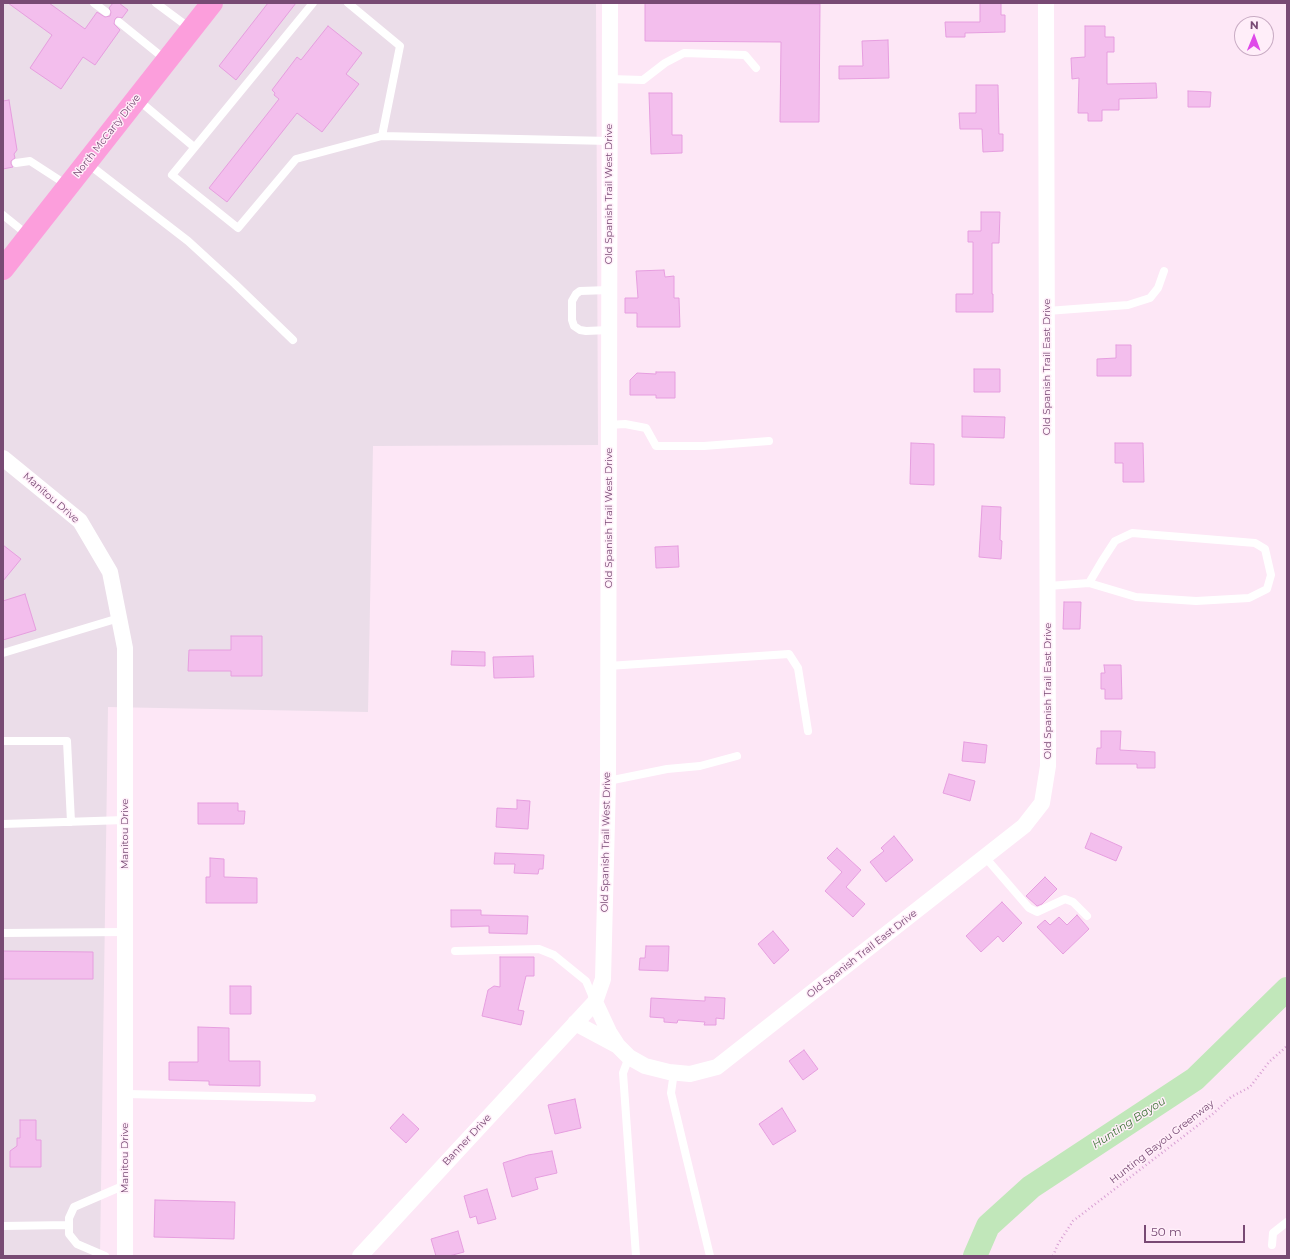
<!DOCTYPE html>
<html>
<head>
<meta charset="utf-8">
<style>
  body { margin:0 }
  #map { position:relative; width:1290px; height:1259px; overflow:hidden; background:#fde7f6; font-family:Montserrat,sans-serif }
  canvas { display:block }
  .frame { position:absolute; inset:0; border:4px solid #784a74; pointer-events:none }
  .north { position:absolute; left:1234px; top:16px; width:40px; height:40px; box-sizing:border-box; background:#ffeef9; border:1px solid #c9acc4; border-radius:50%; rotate:1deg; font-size:11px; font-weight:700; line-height:16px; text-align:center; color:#784a74 }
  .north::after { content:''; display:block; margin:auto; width:14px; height:18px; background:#df4ae9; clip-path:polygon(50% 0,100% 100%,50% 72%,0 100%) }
  .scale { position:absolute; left:1144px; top:1225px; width:101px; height:18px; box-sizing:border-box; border:2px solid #784a74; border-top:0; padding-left:5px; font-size:12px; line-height:14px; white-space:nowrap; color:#784a74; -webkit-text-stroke:3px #ffeef9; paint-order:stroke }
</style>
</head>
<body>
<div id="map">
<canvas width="1290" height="1259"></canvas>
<div class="frame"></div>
<div class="north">N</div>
<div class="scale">50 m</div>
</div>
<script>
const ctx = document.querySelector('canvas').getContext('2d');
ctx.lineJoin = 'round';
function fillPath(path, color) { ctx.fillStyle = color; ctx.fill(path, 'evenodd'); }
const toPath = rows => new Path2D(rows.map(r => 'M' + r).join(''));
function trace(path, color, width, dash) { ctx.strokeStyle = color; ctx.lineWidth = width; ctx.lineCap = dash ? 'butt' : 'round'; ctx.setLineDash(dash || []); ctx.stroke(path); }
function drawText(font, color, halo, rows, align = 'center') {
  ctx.font = font + ' Montserrat,sans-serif'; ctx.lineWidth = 3; ctx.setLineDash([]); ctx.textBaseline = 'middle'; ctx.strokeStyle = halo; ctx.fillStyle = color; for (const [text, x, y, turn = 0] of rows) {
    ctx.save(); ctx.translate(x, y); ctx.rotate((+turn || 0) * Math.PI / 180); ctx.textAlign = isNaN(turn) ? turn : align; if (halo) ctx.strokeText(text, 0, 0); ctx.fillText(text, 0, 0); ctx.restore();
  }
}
fillPath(toPath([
  [3,3,596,3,598,445,373,446,368,712,108,707,100,1256,3,1256]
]), '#ebdde9');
trace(toPath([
  [975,1256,988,1226,1031,1187,1195,1079,1287,989]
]), '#c1e7ba', 24);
const building = toPath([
  [8,3,49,3,85,29,97,12,105,17,110,16,111,12,109,8,113,3,119,3,128,10,122,18,117,17,115,19,114,24,120,30,95,65,83,57,61,89,30,68,52,35,8,3],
  [268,3,296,3,236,80,219,66,268,3],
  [645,3,820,4,819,122,780,122,781,42,645,41,645,3],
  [980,3,1001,3,1001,15,1005,15,1005,32,965,33,965,37,946,37,945,22,980,22,980,3],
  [328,26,362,53,346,74,359,84,322,132,297,113,227,202,209,188,279,99,274,95,275,93,272,90,297,57,301,60,328,26],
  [1085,26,1105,26,1105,37,1114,37,1114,52,1107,52,1107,84,1156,83,1157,98,1119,99,1119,110,1102,110,1102,121,1088,121,1088,113,1078,113,1079,78,1072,79,1071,58,1085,57,1085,26],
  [888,40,889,78,839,79,839,66,863,66,862,41,888,40],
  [976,85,998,85,999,134,1003,134,1003,151,983,152,982,129,960,129,959,113,976,113,976,85],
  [1188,91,1211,92,1210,107,1188,107,1188,91],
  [649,93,672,93,672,135,682,135,682,153,651,154,649,93],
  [9,100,17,150,14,154,15,158,11,161,11,164,13,167,3,169,3,101,9,100],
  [981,212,1000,212,999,243,992,243,992,294,993,294,993,312,956,312,956,294,973,294,973,242,968,242,968,231,981,231,981,212],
  [664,270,665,277,674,276,674,298,679,298,680,327,637,327,637,313,625,313,625,298,638,298,636,271,664,270],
  [1116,345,1131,345,1131,376,1097,376,1097,359,1116,358,1116,345],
  [974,369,1000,369,1000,392,974,392,974,369],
  [656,372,675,372,675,398,656,398,656,395,630,395,630,380,637,373,656,374,656,372],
  [962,416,1005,417,1004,438,962,437,962,416],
  [911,443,934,444,934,485,910,484,911,443],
  [1115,443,1143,443,1144,482,1123,482,1123,463,1115,463,1115,443],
  [982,506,1001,507,1000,540,1002,541,1001,559,979,557,982,506],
  [3,545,21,559,3,581,3,545],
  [678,546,679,567,656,568,655,547,678,546],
  [25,594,36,630,3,640,3,601,25,594],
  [1064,602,1081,602,1080,629,1063,629,1064,602],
  [231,636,262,636,262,676,231,676,231,671,188,671,189,650,231,650,231,636],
  [452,651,485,652,485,666,451,665,452,651],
  [533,656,534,677,494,678,493,657,533,656],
  [1104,665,1121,665,1122,699,1105,699,1105,689,1101,689,1101,673,1105,673,1104,665],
  [1101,731,1121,731,1120,750,1155,752,1155,768,1137,768,1137,764,1096,764,1097,748,1101,748,1101,731],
  [964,742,987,745,985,763,962,761,964,742],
  [949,774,975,781,970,801,943,793,949,774],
  [517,800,530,801,528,829,496,827,497,808,517,809,517,800],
  [198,803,238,803,238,811,245,811,244,824,198,824,198,803],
  [1091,833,1122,847,1116,861,1085,848,1091,833],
  [894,836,913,860,886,882,870,862,884,851,881,848,894,836],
  [837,848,861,870,846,887,865,904,853,917,825,891,842,872,827,858,837,848],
  [495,853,544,855,543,869,539,869,538,874,514,873,515,864,494,864,495,853],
  [210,858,224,859,224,877,257,878,257,903,206,903,206,877,210,877,210,858],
  [1045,877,1057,889,1042,904,1037,906,1026,896,1045,877],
  [1002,902,1022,923,1003,942,998,936,981,952,966,936,1002,902],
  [451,910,481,910,481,915,528,916,527,934,489,933,489,926,451,927,451,910],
  [1077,915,1089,929,1063,954,1037,927,1045,920,1050,925,1059,917,1067,925,1077,915],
  [773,931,789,950,774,964,758,944,773,931],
  [646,946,669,946,668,971,639,970,640,958,645,958,646,946],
  [3,951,93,952,93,979,3,979,3,951],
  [500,957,534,957,534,976,526,976,518,1010,524,1011,521,1025,482,1016,488,990,494,986,500,987,500,957],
  [230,986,251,986,251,1014,230,1014,230,986],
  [705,997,725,998,724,1019,716,1018,716,1025,704,1025,705,1022,678,1020,677,1023,664,1022,664,1018,650,1017,651,998,705,1001,705,997],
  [198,1027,229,1028,229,1061,260,1061,260,1086,209,1085,209,1081,169,1080,169,1062,198,1062,198,1027],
  [804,1050,818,1069,803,1080,789,1061,804,1050],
  [575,1099,581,1128,555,1134,548,1105,575,1099],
  [782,1108,796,1131,773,1145,759,1124,782,1108],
  [403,1114,419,1129,406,1143,390,1128,403,1114],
  [20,1120,36,1120,36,1140,41,1140,41,1167,10,1167,10,1151,17,1146,17,1138,20,1138,20,1120],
  [552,1151,557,1173,535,1178,538,1189,512,1197,503,1163,528,1155,552,1151],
  [487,1189,496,1219,478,1224,476,1216,470,1218,464,1196,487,1189],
  [155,1200,235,1202,234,1239,154,1237,155,1200],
  [458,1231,464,1252,449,1256,436,1256,431,1239,458,1231]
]);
fillPath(building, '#f3beed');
trace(building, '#e69edf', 1);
trace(toPath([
  [1053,1256,1058,1244,1073,1221,1214,1113,1231,1097,1250,1087,1269,1062,1287,1046]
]), '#d8a0d3', 2.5, [1, 3]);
trace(toPath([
  [94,3,106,12],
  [156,3,191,29],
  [313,3,172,175,238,228,296,159,382,136],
  [348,3,400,46,382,136,610,141],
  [119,22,166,60],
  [610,79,643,80,665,63,684,53,745,55,756,68],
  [137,99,194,147],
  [16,163,30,161,67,185],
  [87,163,188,241,235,284,293,340],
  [3,215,29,236],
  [1047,311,1128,305,1150,298,1158,288,1164,271],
  [609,330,586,331,580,330,574,326,572,320,572,301,576,294,580,291,609,290],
  [609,425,625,424,646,428,656,446,704,446,769,441],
  [1048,586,1089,583,1102,561,1115,541,1132,533,1255,543,1265,549,1271,575,1267,589,1249,598,1196,601,1136,597,1089,583],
  [3,653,119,618],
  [608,666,789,654,798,668,808,731],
  [3,741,67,741,71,822],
  [608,781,667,769,700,766,737,756],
  [3,824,125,820],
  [985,857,1029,908,1037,912,1065,899,1073,902,1087,916],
  [3,933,125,932],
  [455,951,539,949,554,955,586,981,594,1000],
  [629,1057,623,1073,636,1256],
  [674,1072,671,1093,710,1256],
  [125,1094,312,1098],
  [3,1226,69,1225],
  [1272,1245,1273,1233,1287,1222],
  [105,1256,77,1244,69,1234,69,1218,74,1207,125,1185]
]), '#fff', 8);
trace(toPath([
  [3,458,80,521,110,572,125,648,125,1256],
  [595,1002,609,1032,618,1046],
  [575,1023,618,1046,629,1057,645,1066,669,1072,690,1074,717,1067,1024,826,1042,803,1048,766,1046,3],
  [360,1256,595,1002,603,979,608,781,610,3]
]), '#fff', 16);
trace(toPath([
  [3,269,212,3]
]), '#fc9edc', 22);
drawText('10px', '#784a74', '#ffeef9', [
  ["North McCarty Drive",107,136,-52],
  ["Old Spanish Trail West Drive",609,194,-90],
  ["Old Spanish Trail East Drive",1047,367,-90],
  ["Manitou Drive",51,498,41],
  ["Old Spanish Trail West Drive",609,518,-90],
  ["Old Spanish Trail East Drive",1048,691,-90],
  ["Manitou Drive",125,834,-90],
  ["Old Spanish Trail West Drive",606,842,-89],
  ["Old Spanish Trail East Drive",862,954,-38],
  ["Banner Drive",467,1140,-47],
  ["Hunting Bayou Greenway",1162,1142,-38],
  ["Manitou Drive",125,1158,-90]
]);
drawText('italic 11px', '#41763a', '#ffeef9', [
  ["Hunting Bayou",1129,1123,-33]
]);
</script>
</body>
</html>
